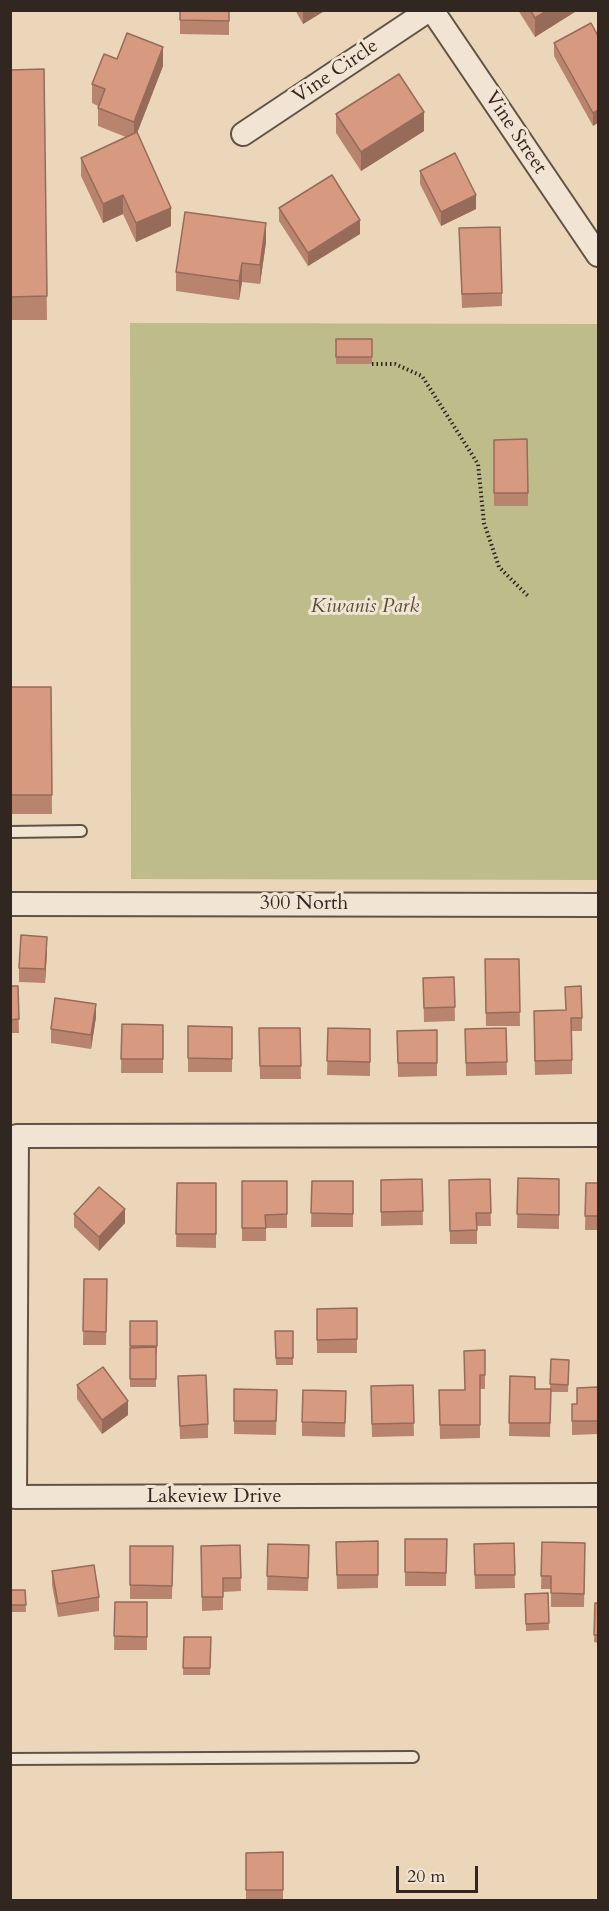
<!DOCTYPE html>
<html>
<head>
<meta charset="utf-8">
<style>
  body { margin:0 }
  #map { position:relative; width:609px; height:1911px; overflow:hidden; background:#ebd6b9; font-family:Cardo,serif }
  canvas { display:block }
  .frame { position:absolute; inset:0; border:12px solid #322620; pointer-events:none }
  .scale { position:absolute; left:396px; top:1866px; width:82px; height:27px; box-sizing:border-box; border:3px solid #322620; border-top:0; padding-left:8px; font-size:18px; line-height:21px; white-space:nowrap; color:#322620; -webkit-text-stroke:4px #f2e4d2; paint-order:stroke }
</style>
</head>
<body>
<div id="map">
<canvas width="609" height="1911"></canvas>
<div class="frame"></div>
<div class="scale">20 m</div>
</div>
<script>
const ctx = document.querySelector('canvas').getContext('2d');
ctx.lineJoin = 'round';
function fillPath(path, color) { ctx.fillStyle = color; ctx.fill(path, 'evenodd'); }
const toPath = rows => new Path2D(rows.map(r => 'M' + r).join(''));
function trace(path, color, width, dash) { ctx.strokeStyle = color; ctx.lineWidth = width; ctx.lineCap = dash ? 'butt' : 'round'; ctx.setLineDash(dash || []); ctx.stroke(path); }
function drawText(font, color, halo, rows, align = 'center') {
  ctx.font = font + ' Cardo,serif'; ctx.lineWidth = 6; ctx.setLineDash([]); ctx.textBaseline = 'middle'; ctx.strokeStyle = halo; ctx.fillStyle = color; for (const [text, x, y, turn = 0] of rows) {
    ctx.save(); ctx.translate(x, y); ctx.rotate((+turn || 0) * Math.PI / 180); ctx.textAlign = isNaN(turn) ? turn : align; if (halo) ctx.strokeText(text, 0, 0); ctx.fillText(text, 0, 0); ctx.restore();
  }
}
fillPath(toPath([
  [130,323,598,324,598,880,131,879]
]), '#bebc8b');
const lane = toPath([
  [10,832,81,831],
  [10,1759,413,1757]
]);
const street = toPath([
  [432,10,598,255],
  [243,134,429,10],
  [10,904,598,905],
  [598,1135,17,1136,15,1497,598,1495]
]);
trace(lane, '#605246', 14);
trace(street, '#605246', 26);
trace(toPath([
  [372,364,395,364,422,376,478,464,484,523,499,567,528,596]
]), '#322620', 4, [1.5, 3]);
trace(lane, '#f2e4d2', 10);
trace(street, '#f2e4d2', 22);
fillPath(toPath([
  [180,10,229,10,229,35,180,34],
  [295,10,326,10,303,24],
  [518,10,578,10,535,37],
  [598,36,593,126,554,56,554,43],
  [117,59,163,66,137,133,171,226,136,242,123,214,103,223,81,176,81,158,126,137,98,126,98,106,92,103,92,84],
  [44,69,47,320,10,320,10,70],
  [336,114,424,131,361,171,336,133],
  [420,171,476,209,441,226,420,184],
  [279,208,360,234,308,266,279,221],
  [459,228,502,293,502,306,462,308],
  [266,242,260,284,242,282,239,300,176,291,176,272],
  [336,339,372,339,372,364,336,364],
  [494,440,528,493,528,506,494,506],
  [10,687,51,687,52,814,10,814],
  [47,951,45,983,19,982,19,968],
  [485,959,519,959,520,1026,486,1026],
  [454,977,455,1021,424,1022,423,978],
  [10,986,18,986,19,1033,10,1033],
  [565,1010,582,1018,582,1031,572,1031,572,1074,535,1075,534,1011],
  [96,1017,91,1049,51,1043,51,1029],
  [122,1024,163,1025,163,1073,121,1073],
  [188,1026,232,1027,232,1072,188,1072],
  [259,1028,300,1028,301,1079,260,1079],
  [328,1028,370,1029,370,1076,327,1075],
  [506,1028,507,1075,466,1076,465,1030],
  [437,1030,437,1076,398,1077,397,1031],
  [518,1178,559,1179,559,1229,517,1228],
  [422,1179,423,1225,381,1226,381,1180],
  [490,1179,491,1226,477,1226,477,1244,450,1244,449,1180],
  [242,1181,287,1181,287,1228,266,1228,266,1241,242,1241],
  [312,1181,353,1181,353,1227,311,1227],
  [177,1183,216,1183,216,1248,176,1247],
  [586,1183,598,1183,598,1230,585,1230],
  [74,1214,125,1223,99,1251,74,1227],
  [84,1279,107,1279,106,1345,83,1345],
  [357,1308,357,1353,317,1353,317,1309],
  [130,1321,157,1321,157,1353,156,1353,156,1387,130,1387],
  [275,1331,293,1331,293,1365,276,1365],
  [485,1350,485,1389,480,1389,480,1438,440,1439,439,1390,465,1390],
  [551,1359,569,1360,568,1392,551,1392,550,1437,509,1436,510,1376,535,1389,550,1389],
  [178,1376,208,1424,208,1438,180,1439],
  [77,1385,128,1415,102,1434,77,1399],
  [413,1385,414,1436,372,1437,371,1386],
  [598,1387,598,1434,572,1435,572,1404,577,1404],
  [234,1389,277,1390,276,1435,234,1434],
  [346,1391,345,1437,302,1436,302,1422],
  [405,1539,447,1539,446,1586,405,1586],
  [378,1541,378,1588,337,1589,336,1542],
  [542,1542,585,1543,584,1607,551,1607,551,1589,541,1589],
  [514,1543,515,1588,475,1589,474,1544],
  [268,1544,309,1559,308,1591,267,1590],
  [240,1545,241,1591,223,1592,223,1610,202,1611,201,1546],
  [130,1546,173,1546,172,1599,130,1599],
  [52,1571,99,1597,99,1611,58,1617,52,1585],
  [10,1590,25,1590,26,1612,10,1612],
  [548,1593,549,1630,526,1631,525,1594],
  [115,1602,147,1602,147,1650,114,1650],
  [595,1603,598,1603,598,1643,594,1642],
  [184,1637,211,1637,210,1675,183,1675],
  [283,1852,283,1900,246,1900,246,1853]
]), '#b9846e');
fillPath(toPath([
  [303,10,326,10,303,24],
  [548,10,578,10,535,37,535,18],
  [163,47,163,66,134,141,134,122],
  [598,110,598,123,593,126,593,113],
  [424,112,424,131,361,171,361,152],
  [123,195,123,214,103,223,103,204],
  [476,195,476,209,441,226,441,212],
  [171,208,171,226,136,242,136,223],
  [360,220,360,234,308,266,308,253],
  [266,223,266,242,260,284,260,265],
  [242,263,242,282,239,300,239,281],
  [47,937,47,951,45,983,45,969],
  [96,1004,96,1017,91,1049,91,1035],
  [125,1209,125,1223,99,1251,99,1237],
  [128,1401,128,1415,102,1434,102,1420]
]), '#966b5a');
const building = toPath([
  [180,10,229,10,229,21,180,20,180,10],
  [530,10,548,10,535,18,530,10],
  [591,23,598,36,598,110,593,113,554,43,591,23],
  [127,33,163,47,134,122,98,108,105,89,92,84,104,54,117,59,127,33],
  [44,69,47,296,10,297,10,70,44,69],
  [399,74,424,112,361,152,336,114,399,74],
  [137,132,171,208,136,223,123,195,103,204,81,158,137,132],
  [455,153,476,195,441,212,420,171,455,153],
  [332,175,360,220,308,253,279,208,332,175],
  [185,212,266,223,260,265,242,263,239,281,176,272,185,212],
  [500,227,502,293,462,294,459,228,500,227],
  [336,339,372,339,372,357,336,357,336,339],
  [527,439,528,493,494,493,494,440,527,439],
  [10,687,51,687,52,795,10,795,10,687],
  [21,935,47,937,45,969,19,968,21,935],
  [485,959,519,959,520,1012,486,1013,485,959],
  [454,977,455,1007,424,1008,423,978,454,977],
  [10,986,18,986,19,1019,10,1020,10,986],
  [581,986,582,1018,571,1018,572,1060,535,1061,534,1011,566,1010,565,987,581,986],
  [55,998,96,1004,91,1035,51,1029,55,998],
  [122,1024,163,1025,163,1059,121,1059,122,1024],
  [188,1026,232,1027,232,1059,188,1058,188,1026],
  [259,1028,300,1028,301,1066,260,1066,259,1028],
  [328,1028,370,1029,370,1062,327,1061,328,1028],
  [506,1028,507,1062,466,1063,465,1029,506,1028],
  [437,1030,437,1063,398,1063,397,1031,437,1030],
  [518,1178,559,1179,559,1215,517,1214,518,1178],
  [422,1179,423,1211,381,1212,381,1180,422,1179],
  [490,1179,491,1213,476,1213,477,1230,450,1231,449,1180,490,1179],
  [242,1181,287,1181,287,1214,265,1215,266,1228,242,1228,242,1181],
  [312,1181,353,1181,353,1214,311,1213,312,1181],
  [177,1183,216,1183,216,1234,176,1234,177,1183],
  [586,1183,598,1183,598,1216,585,1216,586,1183],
  [99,1187,125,1209,99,1237,74,1214,99,1187],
  [84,1279,107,1279,106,1332,83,1331,84,1279],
  [357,1308,357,1339,317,1340,317,1309,357,1308],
  [130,1321,157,1321,157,1346,130,1346,130,1321],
  [275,1331,293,1331,293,1358,276,1358,275,1331],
  [156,1347,156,1379,130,1379,130,1348,156,1347],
  [485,1350,485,1375,480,1375,480,1425,440,1425,439,1390,465,1390,464,1351,485,1350],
  [551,1359,569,1360,568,1385,550,1384,551,1359],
  [103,1367,128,1401,102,1420,77,1385,103,1367],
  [206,1375,208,1424,180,1426,178,1376,206,1375],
  [510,1376,535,1377,535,1389,551,1389,550,1423,509,1423,510,1376],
  [413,1385,414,1423,372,1424,371,1386,413,1385],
  [598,1387,598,1421,572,1421,572,1404,577,1404,577,1388,598,1387],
  [234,1389,277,1390,276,1421,234,1421,234,1389],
  [303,1390,346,1391,345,1423,302,1422,303,1390],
  [405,1539,447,1539,446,1573,405,1572,405,1539],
  [378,1541,378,1575,337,1575,336,1542,378,1541],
  [542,1542,585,1543,584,1594,551,1593,551,1576,541,1576,542,1542],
  [514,1543,515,1575,475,1575,474,1544,514,1543],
  [268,1544,309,1545,308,1578,267,1576,268,1544],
  [240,1545,241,1578,223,1578,223,1597,202,1597,201,1546,240,1545],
  [130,1546,173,1546,172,1586,130,1585,130,1546],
  [94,1565,99,1597,58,1604,52,1571,94,1565],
  [10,1590,25,1590,26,1605,10,1605,10,1590],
  [548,1593,549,1623,526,1624,525,1594,548,1593],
  [115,1602,147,1602,147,1637,114,1636,115,1602],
  [595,1603,598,1603,598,1635,594,1635,595,1603],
  [184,1637,211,1637,210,1668,183,1668,184,1637],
  [283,1852,283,1890,246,1890,246,1853,283,1852]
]);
fillPath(building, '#d79980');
trace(building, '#966b5a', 1.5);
drawText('20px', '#322620', '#f2e4d2', [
  ["Vine Circle",336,72,-34],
  ["Vine Street",515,133,56],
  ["300 North",304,904],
  ["Lakeview Drive",214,1497]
]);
drawText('italic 20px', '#554c3b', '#f2e4d2', [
  ["Kiwanis Park",365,607]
]);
</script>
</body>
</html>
